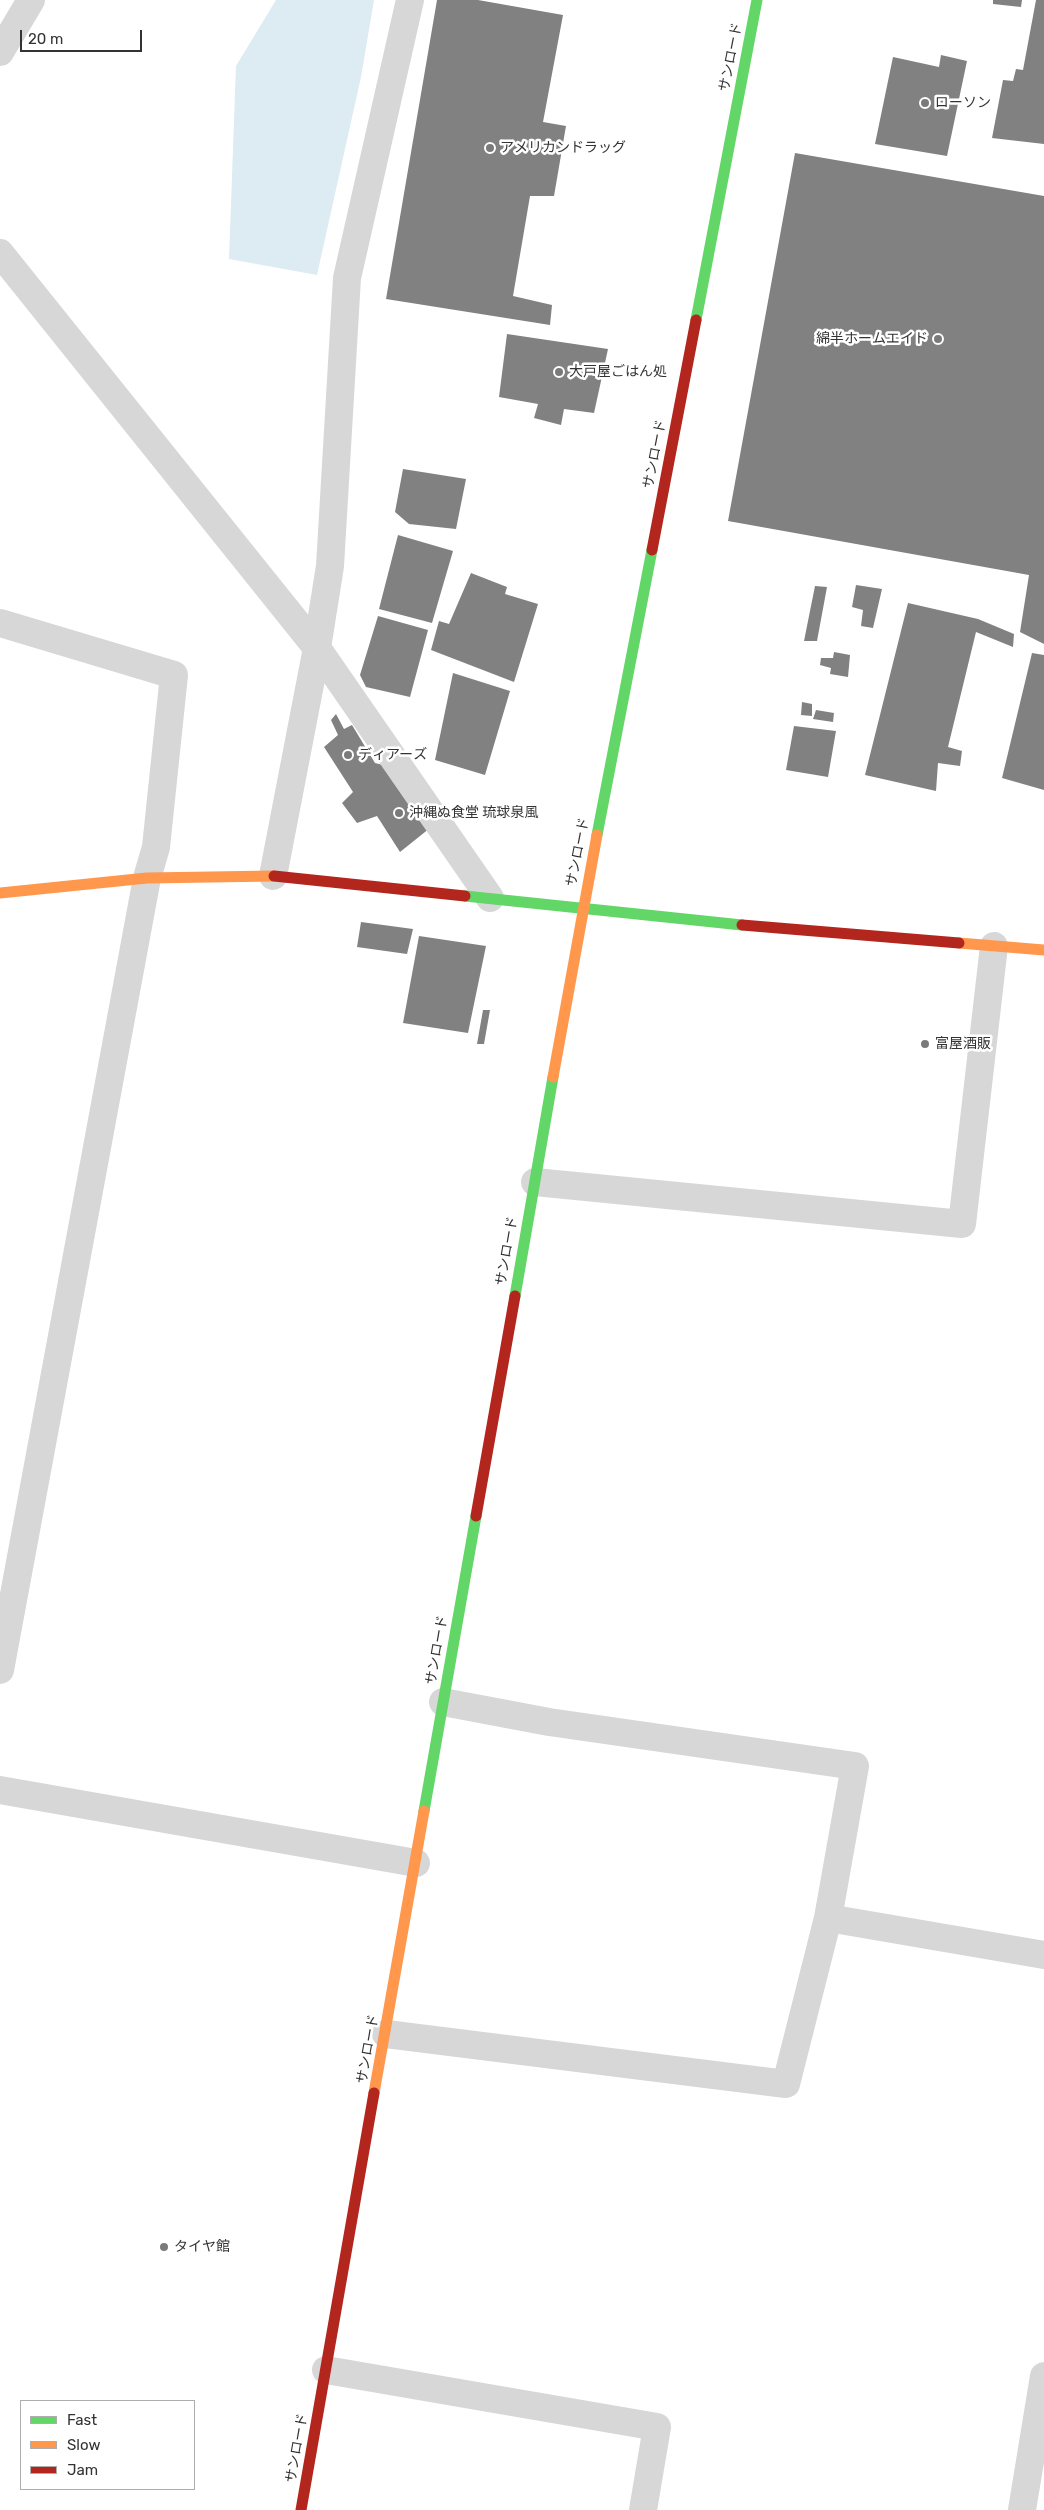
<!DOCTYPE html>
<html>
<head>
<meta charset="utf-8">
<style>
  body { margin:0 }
  #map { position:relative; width:1044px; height:2510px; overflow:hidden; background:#fff; font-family:Rubik,sans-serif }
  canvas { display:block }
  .legend { position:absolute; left:20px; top:2400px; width:175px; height:90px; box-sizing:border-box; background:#fff; border:1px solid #adadad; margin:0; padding:6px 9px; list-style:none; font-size:15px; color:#333 }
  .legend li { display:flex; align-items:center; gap:10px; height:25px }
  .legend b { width:25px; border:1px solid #adadad }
  .scale { position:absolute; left:20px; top:30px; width:122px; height:22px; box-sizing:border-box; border:2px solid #333; border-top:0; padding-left:6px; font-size:15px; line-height:18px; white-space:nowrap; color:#333; -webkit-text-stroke:4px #fff; paint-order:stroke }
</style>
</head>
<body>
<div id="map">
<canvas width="1044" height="2510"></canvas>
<ul class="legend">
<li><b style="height:6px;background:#63d668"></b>Fast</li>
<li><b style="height:6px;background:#ff974d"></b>Slow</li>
<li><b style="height:6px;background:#b3261e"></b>Jam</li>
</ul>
<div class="scale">20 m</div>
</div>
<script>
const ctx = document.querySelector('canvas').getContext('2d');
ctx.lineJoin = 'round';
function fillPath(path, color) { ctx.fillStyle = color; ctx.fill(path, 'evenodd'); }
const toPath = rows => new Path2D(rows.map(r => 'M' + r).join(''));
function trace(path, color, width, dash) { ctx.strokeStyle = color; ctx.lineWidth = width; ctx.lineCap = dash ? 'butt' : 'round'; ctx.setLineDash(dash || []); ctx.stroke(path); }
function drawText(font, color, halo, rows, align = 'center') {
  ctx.font = font + ' Rubik,"Noto Sans JP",sans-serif'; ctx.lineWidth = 5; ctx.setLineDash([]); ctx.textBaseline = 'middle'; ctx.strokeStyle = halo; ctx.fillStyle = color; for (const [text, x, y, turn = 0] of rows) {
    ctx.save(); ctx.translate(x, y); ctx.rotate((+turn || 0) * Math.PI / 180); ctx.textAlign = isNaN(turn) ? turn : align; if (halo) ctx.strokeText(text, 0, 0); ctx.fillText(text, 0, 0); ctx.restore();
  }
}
fillPath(toPath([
  [276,0,374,0,361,77,317,275,229,259,236,66]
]), '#ddebf3');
fillPath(toPath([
  [437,0,478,0,563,15,543,122,566,126,554,196,530,196,513,296,552,305,550,325,386,299],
  [993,0,1022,0,1021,7,993,4],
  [1036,0,1044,0,1044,144,992,138,1003,80,1013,81,1016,69,1023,70],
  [941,55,967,61,947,156,875,144,893,57,939,67],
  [795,153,1044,196,1044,644,1020,632,1029,575,728,521],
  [507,334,608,349,594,413,564,409,561,425,534,418,538,404,499,397],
  [403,469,466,479,456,529,409,524,395,512],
  [398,535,453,551,432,623,379,609],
  [471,573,507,587,505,594,538,604,514,682,431,650,439,621,449,624],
  [856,585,882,589,873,628,861,626,863,610,852,607],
  [815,586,827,587,817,641,804,641],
  [908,603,978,619,1014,634,1013,647,976,632,948,747,962,751,960,766,938,763,936,791,865,775],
  [378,616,428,630,410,697,366,687,360,675],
  [834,652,850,655,848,677,830,674,831,668,820,665,821,658,833,658],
  [1032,653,1044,655,1044,790,1002,778],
  [453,673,510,691,485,775,435,760],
  [802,702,812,704,812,716,801,715],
  [816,710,834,713,833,722,813,719],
  [336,714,344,729,352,725,375,763,383,765,430,828,400,852,377,816,357,823,342,803,353,792,324,747,338,735,331,720],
  [794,726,836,731,828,777,786,770],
  [361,922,413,929,407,954,357,947],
  [419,936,486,946,468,1033,403,1023],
  [483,1010,490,1010,484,1044,477,1044]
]), '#818181');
trace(toPath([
  [0,52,31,0],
  [0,253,317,648,490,898],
  [0,623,174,675,156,847,147,878,0,1670],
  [273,876,317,648,330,566,347,278,410,0],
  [535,1182,962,1224,994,946],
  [0,1790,416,1863],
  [828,1918,1044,1955],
  [386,2034,786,2084,828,1918,855,1766,549,1722,443,1702],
  [326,2370,657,2427,643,2510],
  [1022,2510,1044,2376]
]), '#d7d7d7', 28);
trace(toPath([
  [696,320,757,0],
  [597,835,652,550],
  [465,896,742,925],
  [515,1296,553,1077],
  [424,1811,476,1516]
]), '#63d668', 11);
trace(toPath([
  [0,893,147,878,274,876],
  [959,943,1044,950],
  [553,1077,597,835],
  [374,2093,424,1811]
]), '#ff974d', 11);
trace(toPath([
  [652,550,696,320],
  [274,876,465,896],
  [742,925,959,943],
  [476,1516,515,1296],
  [301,2510,374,2093]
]), '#b3261e', 11);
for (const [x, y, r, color] of [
  [925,103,5,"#7a7a7a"],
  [490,148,5,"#7a7a7a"],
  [938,339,5,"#7a7a7a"],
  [559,372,5,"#7a7a7a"],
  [348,755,5,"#7a7a7a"],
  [399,813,5,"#7a7a7a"],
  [925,1044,5,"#7a7a7a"],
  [164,2247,5,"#7a7a7a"]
]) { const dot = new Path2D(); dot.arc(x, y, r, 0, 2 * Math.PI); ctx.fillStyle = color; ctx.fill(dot); trace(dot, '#fff', 2); }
drawText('14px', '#333', '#fff', [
  ["サンロード",731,57,-79],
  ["サンロード",655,454,-79],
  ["サンロード",578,852,-79],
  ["サンロード",507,1251,-80],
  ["サンロード",437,1650,-80],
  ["サンロード",368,2049,-80],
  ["サンロード",297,2448,-80]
]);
drawText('14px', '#333', '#fff', [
  ["ローソン",935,103],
  ["アメリカンドラッグ",500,148],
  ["綿半ホームエイド",928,339,"right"],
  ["大戸屋ごはん処",569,372],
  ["ディアーズ",358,755],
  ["沖縄ぬ食堂 琉球泉風",409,813],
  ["富屋酒販",935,1044],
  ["タイヤ館",174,2247]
], 'left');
</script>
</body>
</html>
